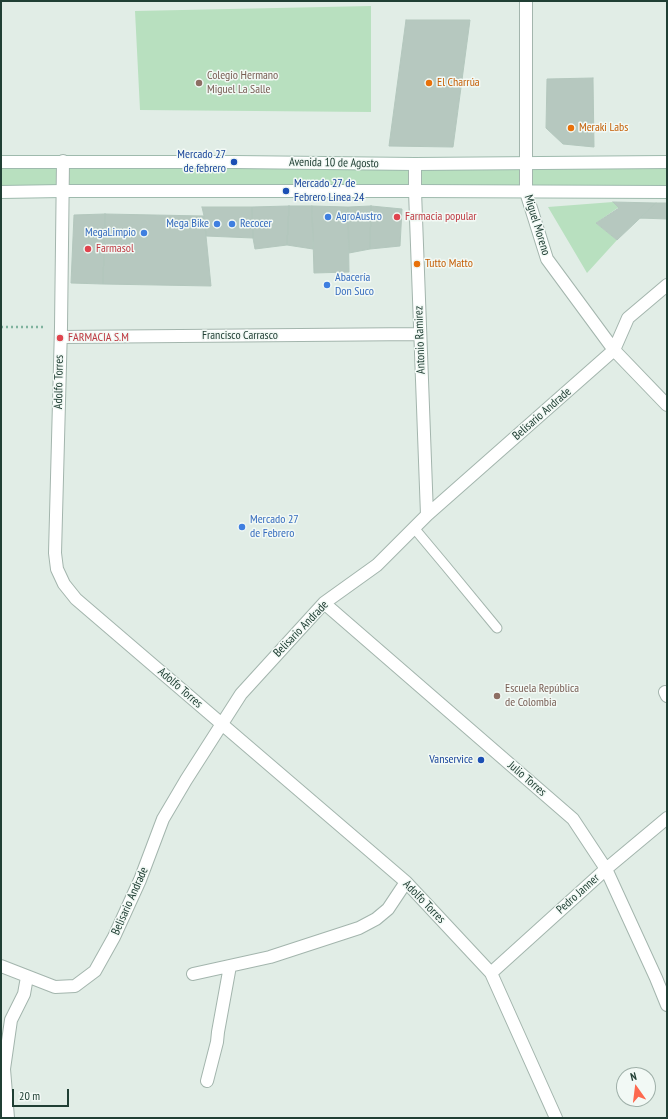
<!DOCTYPE html>
<html>
<head>
<meta charset="utf-8">
<style>
  body { margin:0 }
  #map { position:relative; width:668px; height:1119px; overflow:hidden; background:#e1ede6; font-family:"PT Sans Narrow",sans-serif }
  canvas { display:block }
  .frame { position:absolute; inset:0; border:2px solid #203f34; pointer-events:none }
  .north { position:absolute; left:616px; top:1067px; width:40px; height:40px; box-sizing:border-box; background:#f2f9f5; border:1px solid #9eafa8; border-radius:50%; rotate:346deg; font-size:11px; font-weight:700; line-height:16px; text-align:center; color:#203f34 }
  .north::after { content:''; display:block; margin:auto; width:14px; height:18px; background:#fd694e; clip-path:polygon(50% 0,100% 100%,50% 72%,0 100%) }
  .scale { position:absolute; left:12px; top:1089px; width:57px; height:18px; box-sizing:border-box; border:2px solid #203f34; border-top:0; padding-left:5px; font-size:12px; line-height:14px; white-space:nowrap; color:#203f34; -webkit-text-stroke:3px #f2f9f5; paint-order:stroke }
</style>
</head>
<body>
<div id="map">
<canvas width="668" height="1119"></canvas>
<div class="frame"></div>
<div class="north">N</div>
<div class="scale">20 m</div>
</div>
<script>
const ctx = document.querySelector('canvas').getContext('2d');
ctx.lineJoin = 'round';
function fillPath(path, color) { ctx.fillStyle = color; ctx.fill(path, 'evenodd'); }
const toPath = rows => new Path2D(rows.map(r => 'M' + r).join(''));
function trace(path, color, width, dash) { ctx.strokeStyle = color; ctx.lineWidth = width; ctx.lineCap = dash ? 'butt' : 'round'; ctx.setLineDash(dash || []); ctx.stroke(path); }
function drawText(font, color, halo, rows, align = 'center') {
  ctx.font = font + ' "PT Sans Narrow",sans-serif'; ctx.lineWidth = 3; ctx.setLineDash([]); ctx.textBaseline = 'middle'; ctx.strokeStyle = halo; ctx.fillStyle = color; for (const [text, x, y, turn = 0] of rows) {
    ctx.save(); ctx.translate(x, y); ctx.rotate((+turn || 0) * Math.PI / 180); ctx.textAlign = isNaN(turn) ? turn : align; if (halo) ctx.strokeText(text, 0, 0); ctx.fillText(text, 0, 0); ctx.restore();
  }
}
fillPath(toPath([
  [371,6,371,112,140,110,135,11],
  [1,162,667,162,667,192,1,192],
  [613,202,619,207,596,223,617,240,587,273,548,207]
]), '#b8e0bf');
const building = toPath([
  [406,20,470,20,453,147,389,146,406,20],
  [593,78,594,147,563,144,546,128,547,79,593,78],
  [613,202,656,203,617,240,596,223,619,208,613,202],
  [656,203,667,203,667,219,640,218,656,203],
  [289,206,287,245,255,249,253,238,252,207,289,206],
  [289,206,312,206,313,249,287,245,289,206],
  [312,206,348,207,349,272,314,273,312,206],
  [371,206,402,209,400,246,370,249,371,206],
  [371,206,370,249,349,253,348,207,371,206],
  [202,207,252,207,253,238,206,236,204,216,202,207],
  [105,214,103,284,71,283,74,215,105,214],
  [105,214,204,216,211,286,103,284,105,214]
]);
fillPath(building, '#b6c8bf');
trace(building, '#b3c7bd', 1);
const lane = toPath([
  [414,528,445,565,497,628]
]);
const street = toPath([
  [526,1,526,192,547,259,614,350,667,405],
  [63,161,61,327,55,553,57,569,64,584,76,599,406,882,491,973,556,1118],
  [415,164,415,191,427,515],
  [61,337,420,334],
  [324,603,573,819,606,869,656,978,667,1005],
  [665,692,667,696],
  [1,966,55,987,75,986,95,971,114,937,140,880,163,819,186,780,241,694,324,603,377,565,427,515,614,350,628,318,667,285],
  [491,973,606,869,667,818],
  [193,974,270,957,359,928,376,919,388,909,406,882],
  [207,1081,217,1042,218,1032,230,966],
  [8,1118,4,1069,11,1020,24,994,27,977]
]);
const secondary = toPath([
  [1,162,234,162,415,164,667,162],
  [1,192,62,191,415,191,667,192]
]);
trace(lane, '#a3b5ad', 11);
trace(street, '#a3b5ad', 14);
trace(secondary, '#9ebaad', 14);
trace(toPath([
  [1,327,46,327]
]), '#7fb39e', 2.5, [2, 3]);
trace(lane, '#fff', 9);
trace(street, '#fff', 12);
trace(secondary, '#fff', 12);
for (const [x, y, r, color] of [
  [199,83,4,"#8d6e63"],
  [429,83,4,"#e8710a"],
  [571,128,4,"#e8710a"],
  [234,162,4,"#1a4fb4"],
  [286,191,4,"#1a4fb4"],
  [328,217,4,"#3f7fe0"],
  [397,217,4,"#e0444e"],
  [217,224,4,"#3f7fe0"],
  [232,224,4,"#3f7fe0"],
  [144,233,4,"#3f7fe0"],
  [88,249,4,"#e0444e"],
  [417,264,4,"#e8710a"],
  [327,285,4,"#3f7fe0"],
  [60,338,4,"#e0444e"],
  [242,527,4,"#3f7fe0"],
  [497,696,4,"#8d6e63"],
  [481,760,4,"#1a4fb4"]
]) { const dot = new Path2D(); dot.arc(x, y, r, 0, 2 * Math.PI); ctx.fillStyle = color; ctx.fill(dot); trace(dot, '#f2f9f5', 1.5); }
drawText('12px', '#785e54', '#f2f9f5', [
  ["Colegio Hermano",207,76],
  ["Miguel La Salle",207,90],
  ["Escuela República",505,689],
  ["de Colombia",505,703]
], 'left');
drawText('12px', '#c56008', '#f2f9f5', [
  ["El Charrúa",437,83],
  ["Meraki Labs",579,128],
  ["Tutto Matto",425,264]
], 'left');
drawText('12px', '#164399', '#f2f9f5', [
  ["Mercado 27",226,155],
  ["de febrero",226,169],
  ["Mercado 27 de",294,184,"left"],
  ["Febrero Linea 24",294,198,"left"],
  ["Vanservice",473,760]
], 'right');
drawText('12px', '#203f34', '#f2f9f5', [
  ["Avenida 10 de Agosto",334,163,1],
  ["Miguel Moreno",537,225,73],
  ["Francisco Carrasco",240,336],
  ["Antonio Ramirez",420,340,-92],
  ["Adolfo Torres",59,382,-89],
  ["Belisario Andrade",542,414,-41],
  ["Belisario Andrade",301,629,-46],
  ["Adolfo Torres",180,688,41],
  ["Julio Torres",527,779,41],
  ["Pedro Janner",578,894,-42],
  ["Belisario Andrade",130,901,-66],
  ["Adolfo Torres",424,902,46]
]);
drawText('12px', '#366cbe', '#f2f9f5', [
  ["AgroAustro",336,217],
  ["Mega Bike",209,224,"right"],
  ["Recocer",240,224],
  ["MegaLimpio",136,233,"right"],
  ["Abacería",335,278],
  ["Don Suco",335,292],
  ["Mercado 27",250,520],
  ["de Febrero",250,534]
], 'left');
drawText('12px', '#be3a42', '#f2f9f5', [
  ["Farmacia popular",405,217],
  ["Farmasol",96,249],
  ["FARMACIA S.M",68,338]
], 'left');
</script>
</body>
</html>
